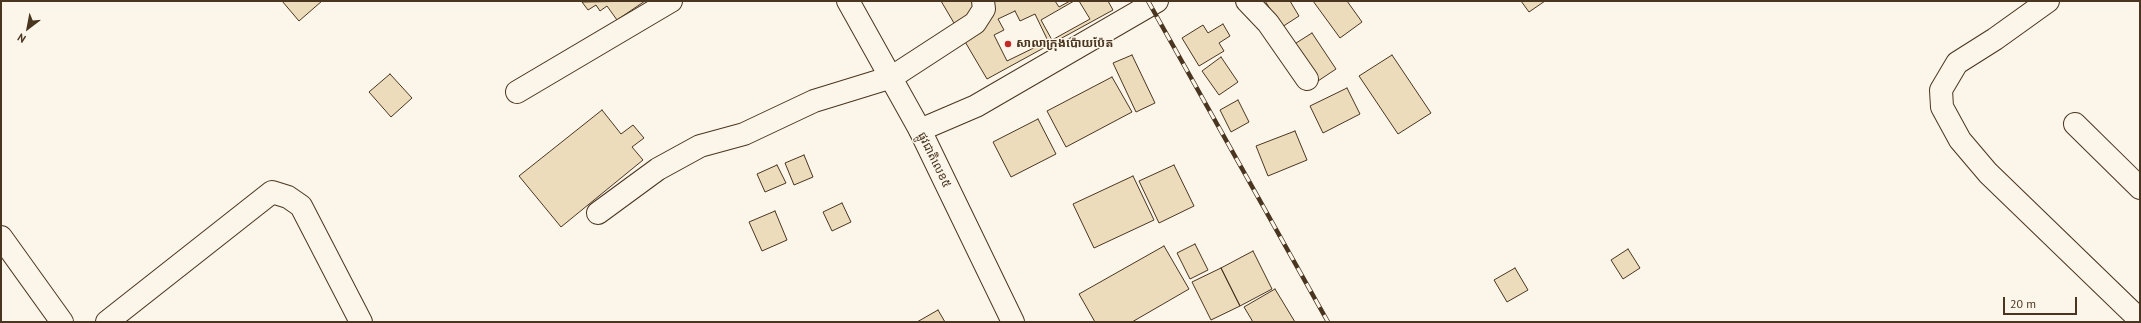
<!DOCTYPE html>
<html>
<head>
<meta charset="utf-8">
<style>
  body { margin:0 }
  #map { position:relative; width:2141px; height:323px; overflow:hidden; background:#fbf6e9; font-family:"PT Sans",sans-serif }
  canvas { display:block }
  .frame { position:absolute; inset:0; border:2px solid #4a3520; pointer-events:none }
  .north { position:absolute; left:8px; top:8px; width:40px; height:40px; -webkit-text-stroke:3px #fbf6e9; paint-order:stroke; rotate:212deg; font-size:11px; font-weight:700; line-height:16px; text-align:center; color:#4a3520 }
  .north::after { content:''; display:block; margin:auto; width:14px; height:18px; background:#4a3520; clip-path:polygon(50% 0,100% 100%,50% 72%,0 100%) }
  .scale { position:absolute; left:2003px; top:297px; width:74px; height:18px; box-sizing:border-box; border:2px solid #4a3520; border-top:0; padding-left:5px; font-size:12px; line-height:14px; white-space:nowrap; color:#4a3520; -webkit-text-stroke:3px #fbf6e9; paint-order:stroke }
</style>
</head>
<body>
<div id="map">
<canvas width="2141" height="323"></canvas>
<div class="frame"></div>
<div class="north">N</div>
<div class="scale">20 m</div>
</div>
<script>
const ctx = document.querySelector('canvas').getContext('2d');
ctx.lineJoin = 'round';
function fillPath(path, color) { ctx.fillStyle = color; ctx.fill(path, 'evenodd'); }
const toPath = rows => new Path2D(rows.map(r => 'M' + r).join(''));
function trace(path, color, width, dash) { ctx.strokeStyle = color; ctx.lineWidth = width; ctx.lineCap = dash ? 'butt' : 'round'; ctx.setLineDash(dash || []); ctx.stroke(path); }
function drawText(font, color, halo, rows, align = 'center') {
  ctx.font = font + ' "PT Sans","Noto Sans Khmer",sans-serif'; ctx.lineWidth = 3; ctx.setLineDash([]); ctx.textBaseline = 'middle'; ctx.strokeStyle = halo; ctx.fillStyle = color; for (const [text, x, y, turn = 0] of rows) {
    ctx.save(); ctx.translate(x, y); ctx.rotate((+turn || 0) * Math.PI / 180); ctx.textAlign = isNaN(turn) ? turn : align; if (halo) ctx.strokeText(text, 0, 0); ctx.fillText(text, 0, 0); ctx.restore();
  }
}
const building = toPath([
  [282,1,322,1,299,21,282,1],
  [645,1,617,20,607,6,600,11,596,5,588,10,582,2,645,1],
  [941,1,1108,1,1113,10,987,79,941,1],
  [1055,1,1070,1,1059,7,1055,1],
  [1074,1,1079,1,1090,19,1052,40,1041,20,1074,1],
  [1265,1,1290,1,1299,16,1282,27,1265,1],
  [1313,1,1347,1,1362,22,1340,38,1313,1],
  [1521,1,1545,1,1529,12,1521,1],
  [1015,11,1020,21,1035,14,1048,41,1007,61,994,35,1004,30,998,19,1015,11],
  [1223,24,1230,36,1219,43,1224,51,1199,66,1182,38,1203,25,1208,33,1223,24],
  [1312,33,1336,69,1318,81,1293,45,1312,33],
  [1132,55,1155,103,1136,112,1113,63,1132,55],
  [1392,55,1431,113,1398,134,1359,76,1392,55],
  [1221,57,1238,82,1219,95,1202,71,1221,57],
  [390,74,412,98,391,117,369,92,390,74],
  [1112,77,1132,112,1066,147,1047,111,1112,77],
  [1347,88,1360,114,1323,133,1310,106,1347,88],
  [1238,100,1249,122,1231,132,1220,110,1238,100],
  [602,110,621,134,633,125,644,138,632,147,643,160,561,227,519,176,602,110],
  [1038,119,1056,154,1011,177,993,142,1038,119],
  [1295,131,1307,160,1268,176,1256,146,1295,131],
  [804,155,813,177,794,185,785,163,804,155],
  [777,165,786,183,765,192,757,174,777,165],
  [1174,165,1194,206,1159,223,1139,181,1174,165],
  [1133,176,1154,220,1094,248,1073,204,1133,176],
  [842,203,851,222,832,231,823,212,842,203],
  [775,211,787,240,762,251,749,222,775,211],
  [1195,244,1208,270,1190,279,1177,253,1195,244],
  [1164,246,1189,289,1132,322,1095,322,1079,294,1164,246],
  [1628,249,1640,268,1623,279,1611,260,1628,249],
  [1253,251,1272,289,1240,306,1221,268,1253,251],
  [1221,268,1240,306,1211,320,1192,282,1221,268],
  [1515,268,1528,290,1507,302,1494,280,1515,268],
  [1275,289,1295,322,1253,322,1244,307,1275,289],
  [938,310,945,322,917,322,938,310]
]);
fillPath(building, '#ecdcbc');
trace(building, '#4a3520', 1);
const minor = toPath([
  [1247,1,1268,23,1307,79],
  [2048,1,1995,39,1957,63,1941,90,1942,107,1960,140,1988,173,2140,320],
  [517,92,671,1],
  [2075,124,2140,188],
  [920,130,976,106,1157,1],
  [598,213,658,169,700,146,744,134,814,101,892,77,975,23,984,9,983,1],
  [1,237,62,322],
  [107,322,272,192,288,197,301,206,361,322]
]);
const highway = toPath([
  [848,1,920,130,1013,322]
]);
trace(minor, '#4a3520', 24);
trace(highway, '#4a3520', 24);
trace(minor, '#fbf6e9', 22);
trace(highway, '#fbf6e9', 22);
const rail = toPath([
  [1148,1,1328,322]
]);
trace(rail, '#4a3520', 4.5);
trace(rail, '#fbf6e9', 3, [9]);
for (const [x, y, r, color] of [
  [1008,44,4,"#c62828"]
]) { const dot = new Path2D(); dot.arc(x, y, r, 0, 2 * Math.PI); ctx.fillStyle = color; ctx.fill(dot); trace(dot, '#fbf6e9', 1.5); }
drawText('bold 12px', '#4a3520', '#fbf6e9', [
  ["សាលាក្រុងប៉ោយប៉ែត",1016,44]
], 'left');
drawText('12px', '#4a3520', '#fbf6e9', [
  ["ផ្លូវជាតិលេខ៥",934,160,64]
]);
</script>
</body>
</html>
